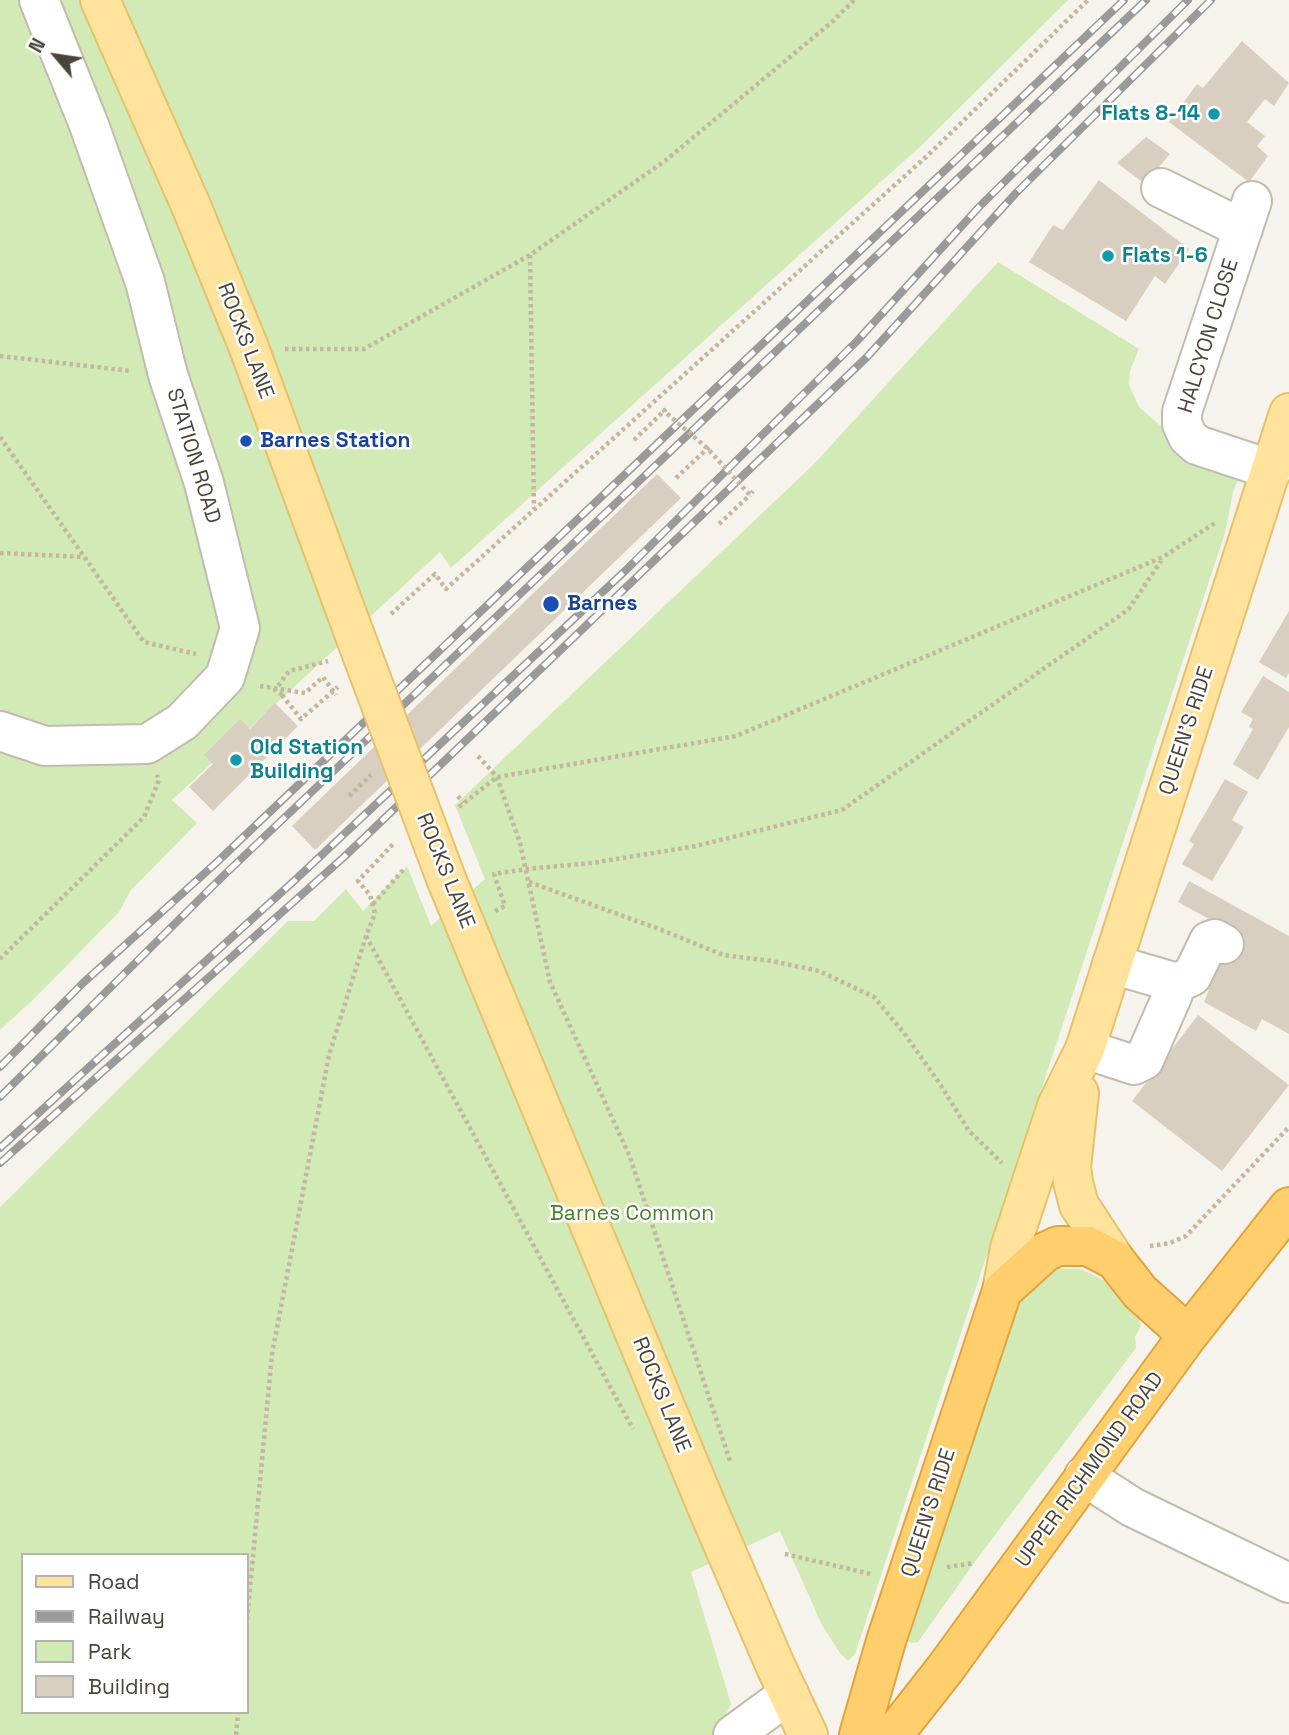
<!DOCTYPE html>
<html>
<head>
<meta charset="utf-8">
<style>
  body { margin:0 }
  #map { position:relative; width:1289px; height:1735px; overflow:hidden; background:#f6f3ec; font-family:"Space Grotesk",sans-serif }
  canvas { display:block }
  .legend { position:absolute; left:21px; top:1553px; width:228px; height:161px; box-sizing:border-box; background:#fff; border:2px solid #b7b4b0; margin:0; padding:9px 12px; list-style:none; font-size:21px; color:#4b4439 }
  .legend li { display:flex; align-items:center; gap:14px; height:35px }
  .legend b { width:35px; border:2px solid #b7b4b0 }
  .north { position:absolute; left:21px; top:21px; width:70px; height:70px; -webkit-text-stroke:5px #fff; paint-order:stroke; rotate:299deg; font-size:19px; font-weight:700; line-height:28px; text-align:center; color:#4b4439 }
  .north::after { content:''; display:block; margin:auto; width:24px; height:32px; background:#4b4439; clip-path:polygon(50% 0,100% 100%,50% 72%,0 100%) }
</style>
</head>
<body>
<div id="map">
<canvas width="1289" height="1735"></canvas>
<ul class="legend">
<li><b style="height:9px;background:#ffe39c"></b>Road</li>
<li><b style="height:9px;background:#9a9a9a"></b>Railway</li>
<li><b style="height:19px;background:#d2eab5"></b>Park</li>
<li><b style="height:19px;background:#d8cfc1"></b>Building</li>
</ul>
<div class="north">N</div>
</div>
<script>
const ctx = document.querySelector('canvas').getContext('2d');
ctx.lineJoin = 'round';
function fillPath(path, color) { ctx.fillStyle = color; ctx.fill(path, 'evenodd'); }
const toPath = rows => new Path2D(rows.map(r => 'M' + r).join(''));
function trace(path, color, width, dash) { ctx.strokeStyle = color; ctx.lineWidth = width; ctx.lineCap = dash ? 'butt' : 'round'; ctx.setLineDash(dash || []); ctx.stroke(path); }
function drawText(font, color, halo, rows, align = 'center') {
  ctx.font = font + ' "Space Grotesk",sans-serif'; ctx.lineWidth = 5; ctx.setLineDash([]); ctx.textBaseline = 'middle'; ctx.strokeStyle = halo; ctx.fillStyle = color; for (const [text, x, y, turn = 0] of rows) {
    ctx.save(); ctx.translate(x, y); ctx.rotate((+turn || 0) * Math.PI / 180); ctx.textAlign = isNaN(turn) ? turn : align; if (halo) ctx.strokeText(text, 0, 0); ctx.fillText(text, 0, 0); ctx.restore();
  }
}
fillPath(toPath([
  [0,0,1068,0,923,144,451,568,440,552,172,800,197,823,131,890,119,912,38,995,0,1030],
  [998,262,1139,349,1130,371,1129,385,1139,407,1170,434,1192,459,1238,480,1233,492,1225,533,855,1654,848,1661,840,1653,822,1625,780,1531,691,1572,731,1704,716,1735,0,1735,0,1207,288,921,314,921,346,889,363,911,407,866,431,926,485,879,455,805,815,463],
  [23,1555,247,1555,247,1712,23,1712],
  [1049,1268,1081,1269,1109,1283,1139,1319,1141,1326,1135,1337,1136,1348,974,1563,918,1642,911,1643,903,1638,1018,1307,1029,1283]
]), '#d2eab5');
fillPath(toPath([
  [1242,41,1289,83,1274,106,1265,99,1247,122,1265,136,1257,146,1268,156,1249,182,1169,122,1197,84,1203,88],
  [1146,137,1170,154,1145,184,1117,163],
  [1099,180,1189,249,1165,284,1155,276,1126,321,1029,262,1053,225,1063,230],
  [657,474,681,498,315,850,292,826],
  [1289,611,1289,673,1286,678,1259,662],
  [1263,676,1289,692,1289,727,1258,780,1233,764,1253,729,1249,727,1253,719,1241,712],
  [275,703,298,726,213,811,189,787,213,764,204,755,240,719,250,729],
  [1225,779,1248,792,1232,820,1244,827,1212,881,1182,864,1194,844,1189,841],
  [1189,881,1289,936,1289,1034,1262,1019,1256,1031,1204,1002,1209,990,1201,985,1231,931,1178,902],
  [1198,1015,1289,1085,1222,1171,1132,1101]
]), '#d8cfc1');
const minor = toPath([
  [1161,188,1243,229],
  [1252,201,1182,412,1182,424,1188,437,1197,445,1272,470],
  [0,731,45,746,147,744,182,722,225,677,240,628,204,483,168,375,145,282,89,125,39,0],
  [1173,985,1192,976,1209,941,1215,939,1224,944],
  [1085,1049,1134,1065,1144,1060,1173,994,1173,985,1170,981,1112,964],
  [1084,1476,1132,1507,1289,1583],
  [733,1735,789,1694]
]);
const major = toPath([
  [100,0,192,208,249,348,354,633],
  [447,881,707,1507,776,1667,808,1735],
  [1079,1093,1071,1167,1073,1182,1079,1205,1115,1260],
  [1002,1291,1010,1248,1057,1106,1085,1049,1289,413]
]);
const highway = toPath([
  [859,1735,886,1641,1002,1291,1045,1252,1058,1246,1088,1246,1115,1260,1140,1292,1188,1335],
  [893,1735,945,1669,1188,1335,1289,1207]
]);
trace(minor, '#c2bbae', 42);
trace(major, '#e6c16a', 42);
trace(highway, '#e0a43c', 42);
trace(toPath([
  [530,255,534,509],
  [285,349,364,349,530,255,665,161,832,22,854,0],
  [0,356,131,371],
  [0,437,144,642,196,654],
  [634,440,664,411],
  [676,478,709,447],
  [719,524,750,495],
  [0,553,83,557],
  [391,614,435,574,446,589,927,156,1088,0],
  [260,686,305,693,323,677,336,695],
  [282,695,275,690,289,671,328,661],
  [478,756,497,777,520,843,550,982,630,1157,730,1461],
  [349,796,371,775],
  [458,796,463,803],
  [459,807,497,777,736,736,1163,557,1215,523],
  [529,882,659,929,723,955,772,961,819,971,874,997,904,1033,940,1084,969,1131,1002,1163],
  [373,904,404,869],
  [495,911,505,906,494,874,526,869,592,863,696,846,842,810,1129,609,1163,558],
  [366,936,633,1429],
  [0,959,144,817,159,780,157,775],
  [1150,1246,1170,1243,1186,1236,1289,1127],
  [785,1554,871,1574],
  [947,1567,974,1563],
  [247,1620,272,1354,329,1055,366,936,375,914,370,895,358,881,394,843],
  [236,1735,238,1712]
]), '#c4b79f', 4.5, [3.5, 3.5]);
trace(minor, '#fff', 38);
trace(major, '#ffe39c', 38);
trace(highway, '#ffcf6e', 38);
const rail = toPath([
  [0,1067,83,983,216,863,1124,0],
  [0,1097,223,876,1146,0],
  [0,1148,295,880,626,570,857,341,979,207,1188,0],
  [0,1163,344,857,867,357,1016,193,1211,0]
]);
trace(rail, '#9a9a9a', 8);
trace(rail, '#fff', 5, [16]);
const majorBridge = toPath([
  [354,633,447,881]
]);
trace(majorBridge, '#e6c16a', 42, []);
trace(toPath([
  [666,409,664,411,707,448,750,495,753,491],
  [282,695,301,719,338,687]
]), '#c4b79f', 4.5, [3.5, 3.5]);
trace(majorBridge, '#ffe39c', 38);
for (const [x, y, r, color] of [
  [1214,114,7,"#0f9aa8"],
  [1108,256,7,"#0f9aa8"],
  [246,441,7,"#1a4fb4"],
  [551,604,9,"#1a4fb4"],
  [236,760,7,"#0f9aa8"]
]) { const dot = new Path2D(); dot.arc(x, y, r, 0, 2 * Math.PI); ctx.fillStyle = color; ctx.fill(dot); trace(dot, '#fff', 2.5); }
drawText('bold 21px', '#0d838f', '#fff', [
  ["Flats 8-14",1200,114,"right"],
  ["Flats 1-6",1122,256],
  ["Old Station",250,748],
  ["Building",250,772]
], 'left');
drawText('21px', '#4b4439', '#fff', [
  ["HALCYON CLOSE",1209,336,-73],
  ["ROCKS LANE",245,341,69],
  ["STATION ROAD",193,456,73],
  ["QUEEN'S RIDE",1187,731,-72],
  ["ROCKS LANE",445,871,68],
  ["ROCKS LANE",661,1395,68],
  ["UPPER RICHMOND ROAD",1090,1470,-54],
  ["QUEEN'S RIDE",929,1513,-72]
]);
drawText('bold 21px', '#164399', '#fff', [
  ["Barnes Station",260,441],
  ["Barnes",567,604]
], 'left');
drawText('21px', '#4a7f2a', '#fff', [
  ["Barnes Common",632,1214]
]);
</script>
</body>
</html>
